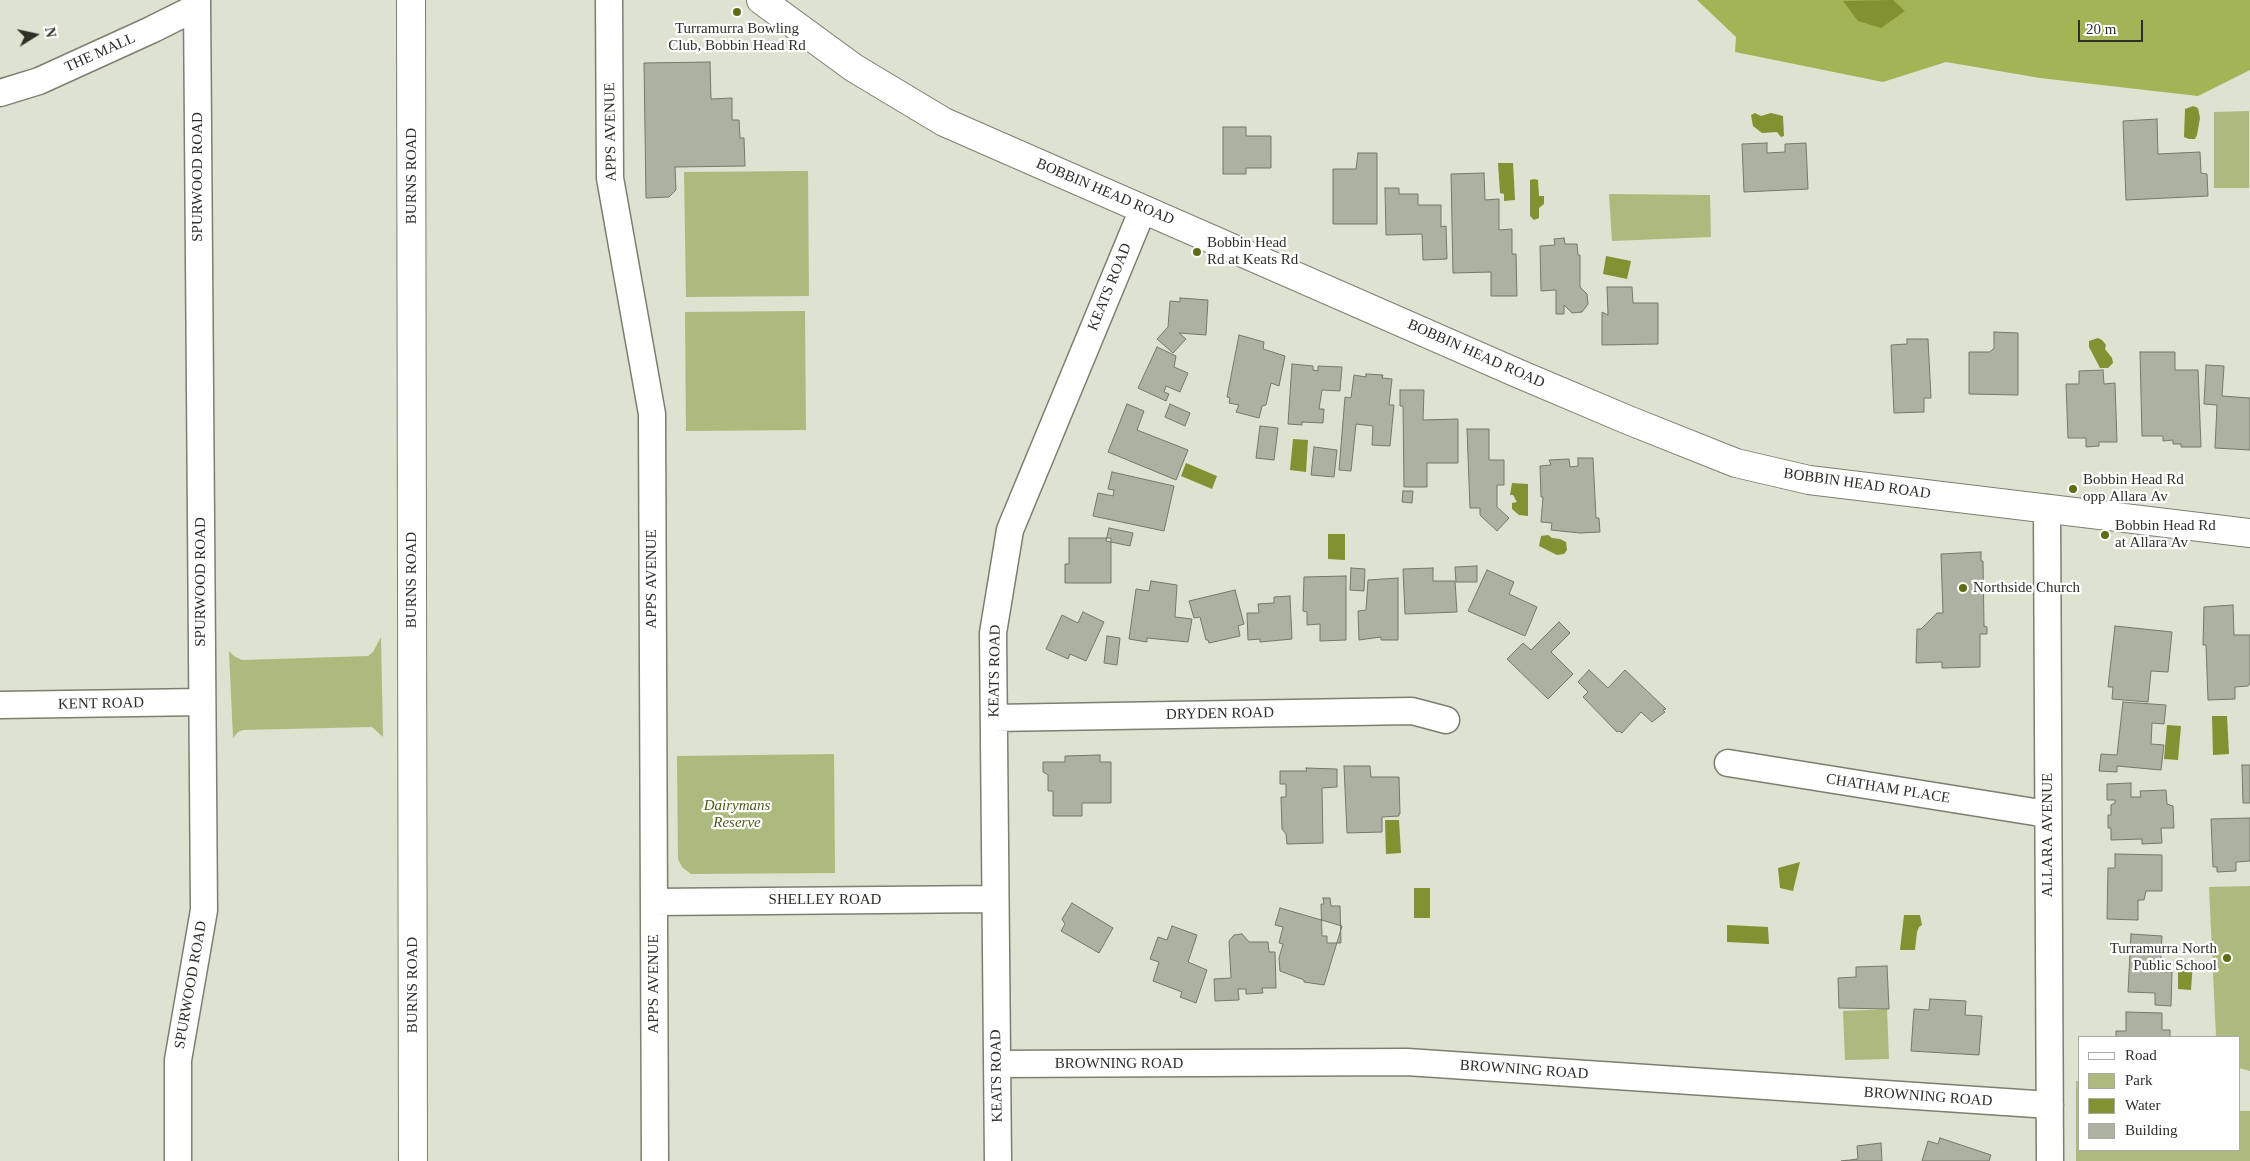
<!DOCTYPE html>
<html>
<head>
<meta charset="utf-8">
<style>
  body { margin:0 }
  #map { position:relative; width:2250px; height:1161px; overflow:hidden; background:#dde2d1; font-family:Georgia,serif }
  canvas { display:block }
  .legend { position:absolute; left:2078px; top:1036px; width:162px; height:115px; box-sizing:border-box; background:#fff; border:1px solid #abaca9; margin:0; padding:6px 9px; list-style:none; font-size:15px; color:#2d2f28 }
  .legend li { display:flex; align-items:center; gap:10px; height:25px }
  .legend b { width:25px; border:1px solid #abaca9 }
  .north { position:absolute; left:10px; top:10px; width:50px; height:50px; -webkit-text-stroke:4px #fff; paint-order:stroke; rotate:80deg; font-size:14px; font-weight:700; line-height:20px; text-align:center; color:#2d2f28 }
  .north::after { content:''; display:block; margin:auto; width:18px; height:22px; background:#2d2f28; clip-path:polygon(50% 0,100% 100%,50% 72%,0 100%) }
  .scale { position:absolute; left:2078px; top:20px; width:65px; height:22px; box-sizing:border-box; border:2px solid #2d2f28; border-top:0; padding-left:6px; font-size:15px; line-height:18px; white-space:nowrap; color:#2d2f28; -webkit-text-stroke:4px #fff; paint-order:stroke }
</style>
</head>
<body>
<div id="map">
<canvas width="2250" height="1161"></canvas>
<ul class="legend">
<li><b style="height:6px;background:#fff"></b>Road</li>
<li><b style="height:14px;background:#adba7d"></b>Park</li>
<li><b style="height:14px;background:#829131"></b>Water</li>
<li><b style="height:14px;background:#adb1a1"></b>Building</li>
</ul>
<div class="north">N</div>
<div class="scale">20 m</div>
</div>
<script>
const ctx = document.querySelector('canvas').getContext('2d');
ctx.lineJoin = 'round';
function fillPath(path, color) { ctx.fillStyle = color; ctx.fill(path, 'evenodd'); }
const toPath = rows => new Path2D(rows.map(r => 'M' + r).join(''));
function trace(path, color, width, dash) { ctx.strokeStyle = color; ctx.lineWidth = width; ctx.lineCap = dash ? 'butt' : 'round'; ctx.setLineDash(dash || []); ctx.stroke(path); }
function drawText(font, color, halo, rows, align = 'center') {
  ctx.font = font + ' Georgia,serif'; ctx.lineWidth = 4.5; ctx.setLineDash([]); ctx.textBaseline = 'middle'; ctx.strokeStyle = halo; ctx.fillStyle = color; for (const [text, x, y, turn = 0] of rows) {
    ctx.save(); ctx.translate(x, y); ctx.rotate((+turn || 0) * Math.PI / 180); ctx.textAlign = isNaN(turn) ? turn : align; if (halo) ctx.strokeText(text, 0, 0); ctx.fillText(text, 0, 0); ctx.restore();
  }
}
fillPath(toPath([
  [2249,111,2249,188,2214,188,2214,112],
  [808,171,809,296,686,297,684,172],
  [1609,194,1710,195,1711,237,1612,241],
  [805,311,806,430,686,431,685,312],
  [381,637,383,737,372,727,243,730,238,732,233,738,229,651,234,656,242,660,368,656,373,652],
  [834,754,835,873,691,874,682,867,678,859,677,756],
  [2250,886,2250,1071,2239,1068,2239,1037,2216,1037,2209,887],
  [1887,1009,1889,1059,1845,1060,1843,1011],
  [2076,1081,2079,1081,2079,1150,2239,1150,2239,1111,2250,1111,2250,1161,2076,1161]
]), '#adba7d');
fillPath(toPath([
  [1697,0,2250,0,2250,70,2198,96,2040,78,1946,62,1883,82,1735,52,1736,37]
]), '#a3b456');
fillPath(toPath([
  [1893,0,1905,11,1881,28,1858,21,1843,1],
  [2193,106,2198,108,2200,118,2197,135,2195,139,2189,139,2184,137,2185,109],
  [1755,113,1761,116,1771,113,1783,116,1784,136,1781,137,1777,132,1762,133,1753,126,1751,115],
  [1498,163,1513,163,1515,200,1504,201,1504,194,1500,193],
  [1534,179,1538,180,1539,196,1544,196,1544,204,1539,208,1539,218,1534,220,1530,216,1530,180],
  [1606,256,1631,261,1627,279,1603,274],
  [2098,338,2102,340,2106,345,2105,349,2112,358,2113,363,2108,368,2100,368,2089,347,2089,341],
  [1293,439,1308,440,1306,472,1290,470],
  [1186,463,1217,476,1212,489,1181,476],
  [1512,483,1528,484,1528,516,1519,515,1512,509,1512,503,1517,502,1513,495,1510,495],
  [1328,534,1345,534,1345,560,1328,559],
  [1548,535,1552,538,1560,539,1566,542,1567,550,1564,554,1557,555,1539,546,1541,536],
  [2212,716,2227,716,2229,754,2213,755],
  [2167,725,2181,726,2178,760,2164,759],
  [1385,820,1399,820,1401,853,1386,854],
  [1800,862,1793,891,1780,888,1778,868],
  [1414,888,1430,888,1430,918,1414,918],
  [1904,915,1920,915,1922,925,1919,927,1917,932,1915,950,1900,950],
  [1727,925,1768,927,1769,944,1727,942],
  [2178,961,2193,962,2191,990,2178,989]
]), '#829131');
const building = toPath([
  [710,62,711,99,732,98,732,120,739,120,740,138,744,138,745,166,675,167,676,190,669,197,646,198,644,63,710,62],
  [2157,119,2158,154,2200,152,2201,173,2207,174,2208,196,2126,200,2123,121,2157,119],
  [1223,127,1246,127,1246,136,1271,136,1271,168,1246,168,1246,174,1223,174,1223,127],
  [1767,143,1767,153,1785,152,1785,144,1806,143,1808,189,1744,192,1742,144,1767,143],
  [1358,153,1377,153,1377,224,1333,224,1333,169,1356,169,1358,153],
  [1484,173,1485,200,1499,199,1499,230,1512,229,1512,254,1516,254,1517,296,1491,296,1491,272,1453,273,1451,174,1484,173],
  [1385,188,1399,188,1399,194,1418,194,1418,205,1441,205,1441,227,1446,226,1447,259,1423,260,1422,234,1386,235,1385,188],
  [1564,238,1565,244,1577,244,1578,255,1580,255,1580,287,1587,294,1588,304,1582,312,1572,313,1564,305,1564,314,1556,314,1556,290,1541,291,1540,246,1555,245,1554,239,1564,238],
  [1607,287,1632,287,1633,303,1658,303,1658,344,1602,345,1602,312,1608,315,1607,287],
  [1180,298,1208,300,1206,335,1179,333,1186,339,1173,353,1157,339,1168,327,1170,301,1180,302,1180,298],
  [1994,332,2018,333,2018,395,1969,394,1969,352,1990,352,1994,348,1994,332],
  [1239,335,1264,342,1263,349,1285,356,1279,386,1271,383,1266,405,1262,406,1259,418,1236,412,1239,405,1229,403,1230,398,1227,397,1239,335],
  [1907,339,1928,339,1931,398,1924,398,1924,412,1894,413,1891,345,1907,344,1907,339],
  [1157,347,1176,356,1174,367,1188,373,1180,392,1166,386,1164,392,1169,394,1166,401,1138,388,1157,347],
  [2140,352,2175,352,2175,370,2198,370,2201,447,2181,447,2181,444,2173,444,2173,440,2163,441,2163,436,2142,436,2140,352],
  [1292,364,1313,366,1313,370,1318,371,1318,366,1342,367,1340,391,1322,390,1319,409,1324,409,1323,423,1302,422,1302,425,1288,424,1292,364],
  [2206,365,2224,366,2222,396,2250,398,2250,450,2215,448,2217,405,2204,404,2206,365],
  [2103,370,2104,384,2115,383,2117,442,2099,442,2099,446,2086,447,2086,438,2068,438,2066,384,2079,384,2079,371,2103,370],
  [1366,374,1383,375,1382,378,1392,379,1389,405,1394,405,1390,446,1372,445,1373,426,1356,424,1351,471,1339,470,1345,397,1351,398,1354,375,1366,377,1366,374],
  [1400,390,1424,390,1423,420,1458,419,1458,463,1427,463,1427,487,1404,487,1403,406,1400,406,1400,390],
  [1127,404,1144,411,1137,430,1188,450,1176,480,1108,452,1127,404],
  [1170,404,1190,413,1185,426,1165,417,1170,404],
  [1260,426,1278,428,1274,460,1256,458,1260,426],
  [1467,429,1489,429,1489,460,1504,460,1504,485,1497,485,1497,507,1509,518,1497,531,1480,515,1480,508,1470,508,1467,429],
  [1314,447,1337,450,1334,477,1311,475,1314,447],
  [1578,458,1593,458,1596,518,1599,518,1600,532,1580,533,1551,530,1552,523,1541,522,1543,497,1541,497,1540,466,1551,465,1549,460,1569,459,1570,467,1578,466,1578,458],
  [1112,472,1174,486,1164,531,1093,516,1098,493,1113,496,1114,490,1108,489,1112,472],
  [1403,491,1413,491,1412,503,1402,502,1403,491],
  [1109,528,1133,533,1130,546,1106,541,1109,528],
  [1069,538,1111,538,1111,583,1065,583,1065,564,1069,564,1069,538],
  [1981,552,1981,561,1983,561,1984,626,1987,627,1987,634,1980,634,1980,667,1942,668,1942,662,1916,663,1917,629,1921,629,1937,613,1943,613,1941,554,1981,552],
  [1477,566,1477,582,1456,582,1455,567,1477,566],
  [1351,568,1365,569,1364,591,1350,590,1351,568],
  [1433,568,1433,581,1455,581,1457,612,1405,614,1403,569,1433,568],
  [1487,570,1514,582,1509,594,1537,607,1525,636,1468,611,1487,570],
  [1346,576,1346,640,1320,641,1320,624,1307,625,1307,612,1303,611,1304,577,1346,576],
  [1398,578,1398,640,1381,640,1381,637,1359,640,1358,611,1366,610,1368,580,1398,578],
  [1151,581,1177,585,1175,617,1192,619,1188,642,1147,638,1147,642,1129,639,1136,589,1149,591,1151,581],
  [1235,590,1244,624,1238,626,1240,636,1209,643,1208,640,1206,640,1200,617,1194,618,1189,601,1235,590],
  [1290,596,1292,639,1260,642,1260,639,1248,640,1247,613,1259,613,1258,604,1274,603,1274,597,1290,596],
  [2233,605,2234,635,2250,635,2250,683,2248,686,2235,687,2235,699,2208,700,2206,645,2203,645,2204,607,2233,605],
  [1083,612,1104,622,1086,661,1070,654,1068,659,1046,649,1062,615,1078,623,1083,612],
  [1559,622,1570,633,1551,652,1573,674,1548,699,1507,659,1523,643,1531,650,1559,622],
  [2115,626,2172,632,2168,672,2151,671,2148,702,2112,699,2113,687,2108,687,2115,626],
  [1107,636,1120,638,1117,665,1104,663,1107,636],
  [1589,670,1608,688,1625,670,1666,709,1663,710,1665,712,1652,722,1641,712,1622,733,1619,731,1617,732,1583,697,1588,692,1578,682,1589,670],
  [2123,702,2166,705,2164,724,2152,723,2151,744,2164,745,2161,770,2117,766,2117,772,2099,771,2101,754,2117,755,2123,702],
  [1100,755,1100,762,1111,762,1111,803,1082,803,1082,816,1053,816,1053,791,1048,791,1048,775,1043,772,1043,762,1065,762,1065,756,1100,755],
  [2242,765,2250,765,2250,803,2243,803,2242,765],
  [1344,766,1370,766,1371,777,1399,777,1400,814,1399,813,1399,816,1382,817,1382,832,1347,833,1344,766],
  [1306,768,1337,769,1337,787,1322,788,1323,843,1287,844,1286,834,1282,829,1281,797,1286,797,1286,784,1280,784,1280,771,1307,771,1306,768],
  [2131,783,2131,797,2141,797,2140,791,2166,790,2167,804,2173,806,2174,828,2161,828,2162,843,2142,844,2142,839,2111,840,2111,828,2108,828,2108,815,2111,815,2111,805,2115,803,2115,800,2107,800,2107,784,2131,783],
  [2250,818,2250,861,2236,862,2236,871,2217,872,2217,867,2213,867,2211,819,2250,818],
  [2115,854,2162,855,2162,891,2146,891,2144,900,2138,900,2138,920,2107,919,2108,868,2115,868,2115,854],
  [1323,898,1330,898,1331,906,1340,906,1341,943,1327,943,1327,936,1322,936,1321,904,1324,904,1323,898],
  [1072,903,1113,928,1099,953,1061,931,1065,924,1062,919,1072,903],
  [1280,908,1342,926,1324,985,1304,982,1304,980,1280,971,1279,958,1283,944,1279,943,1283,927,1275,925,1280,908],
  [1172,926,1197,935,1188,962,1207,970,1196,1003,1180,997,1182,992,1153,981,1159,962,1150,959,1158,937,1167,940,1172,926],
  [1242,934,1249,942,1268,942,1269,952,1275,952,1276,988,1262,988,1263,993,1246,994,1246,989,1238,989,1239,1000,1215,1001,1214,979,1231,978,1229,941,1234,935,1242,934],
  [2131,934,2162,936,2160,972,2172,972,2171,1006,2155,1005,2155,993,2128,992,2131,934],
  [1887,966,1889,1009,1839,1008,1838,978,1856,977,1856,967,1887,966],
  [1930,999,1966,1001,1965,1015,1982,1016,1979,1055,1911,1051,1914,1009,1929,1010,1930,999],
  [2126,1012,2162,1013,2162,1030,2170,1030,2170,1037,2116,1037,2116,1031,2126,1031,2126,1012],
  [1940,1138,1991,1155,1989,1161,1922,1161,1928,1141,1938,1144,1940,1138],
  [1881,1143,1882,1161,1841,1161,1858,1159,1857,1146,1881,1143]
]);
fillPath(building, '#adb1a1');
trace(building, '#757869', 1);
const minor = toPath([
  [609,0,610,178,652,414,655,1161],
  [0,93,39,81,151,30,197,7],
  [2047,508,2050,1161],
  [0,705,202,702],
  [994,718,1412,711,1446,720],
  [1728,763,2047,814],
  [654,902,995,899],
  [997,1064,1407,1062,2050,1105],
  [178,1161,178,1060,204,910,197,0],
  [998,1161,993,633,1010,530,1143,209]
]);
const secondary = toPath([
  [411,0,413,1161],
  [761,0,854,68,944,122,1517,373,1628,420,1736,463,1809,480,2250,533]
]);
trace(minor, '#7b7f6f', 29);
trace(secondary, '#7b7f6f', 30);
trace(minor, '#fff', 26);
trace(secondary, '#fff', 28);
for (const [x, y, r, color] of [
  [737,12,5,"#606c15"],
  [1197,252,5,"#606c15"],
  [2073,489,5,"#606c15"],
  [2105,535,5,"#606c15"],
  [1963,588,5,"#606c15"],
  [2227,958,5,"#606c15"]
]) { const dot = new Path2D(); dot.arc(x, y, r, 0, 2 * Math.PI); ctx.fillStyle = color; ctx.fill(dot); trace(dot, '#fff', 2); }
drawText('15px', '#2d2f28', '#fff', [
  ["Turramurra Bowling",737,29,"center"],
  ["Club, Bobbin Head Rd",737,46,"center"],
  ["Bobbin Head",1207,243],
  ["Rd at Keats Rd",1207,260],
  ["Bobbin Head Rd",2083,480],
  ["opp Allara Av",2083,497],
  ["Bobbin Head Rd",2115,526],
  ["at Allara Av",2115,543],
  ["Northside Church",1973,588],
  ["Turramurra North",2217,949,"right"],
  ["Public School",2217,966,"right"]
], 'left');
drawText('15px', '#2d2f28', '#fff', [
  ["THE MALL",100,53,-24],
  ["APPS AVENUE",611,132,-91],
  ["BURNS ROAD",412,176,-90],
  ["SPURWOOD ROAD",198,177,-90],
  ["BOBBIN HEAD ROAD",1105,192,23],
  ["KEATS ROAD",1110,287,-68],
  ["BOBBIN HEAD ROAD",1476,354,24],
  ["BOBBIN HEAD ROAD",1857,484,8],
  ["APPS AVENUE",652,579,-90],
  ["BURNS ROAD",412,580,-90],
  ["SPURWOOD ROAD",201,582,-90],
  ["KEATS ROAD",995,671,-89],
  ["KENT ROAD",101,704,-1],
  ["DRYDEN ROAD",1220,714,-1],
  ["CHATHAM PLACE",1888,789,9],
  ["ALLARA AVENUE",2048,835,-90],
  ["SHELLEY ROAD",825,900],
  ["APPS AVENUE",654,984,-90],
  ["SPURWOOD ROAD",191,985,-80],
  ["BURNS ROAD",413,985,-90],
  ["BROWNING ROAD",1119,1064],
  ["BROWNING ROAD",1524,1070,4],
  ["KEATS ROAD",997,1076,-91],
  ["BROWNING ROAD",1928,1097,4]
]);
drawText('italic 15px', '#525c19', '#fff', [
  ["Dairymans",737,806],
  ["Reserve",737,823]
]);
</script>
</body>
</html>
